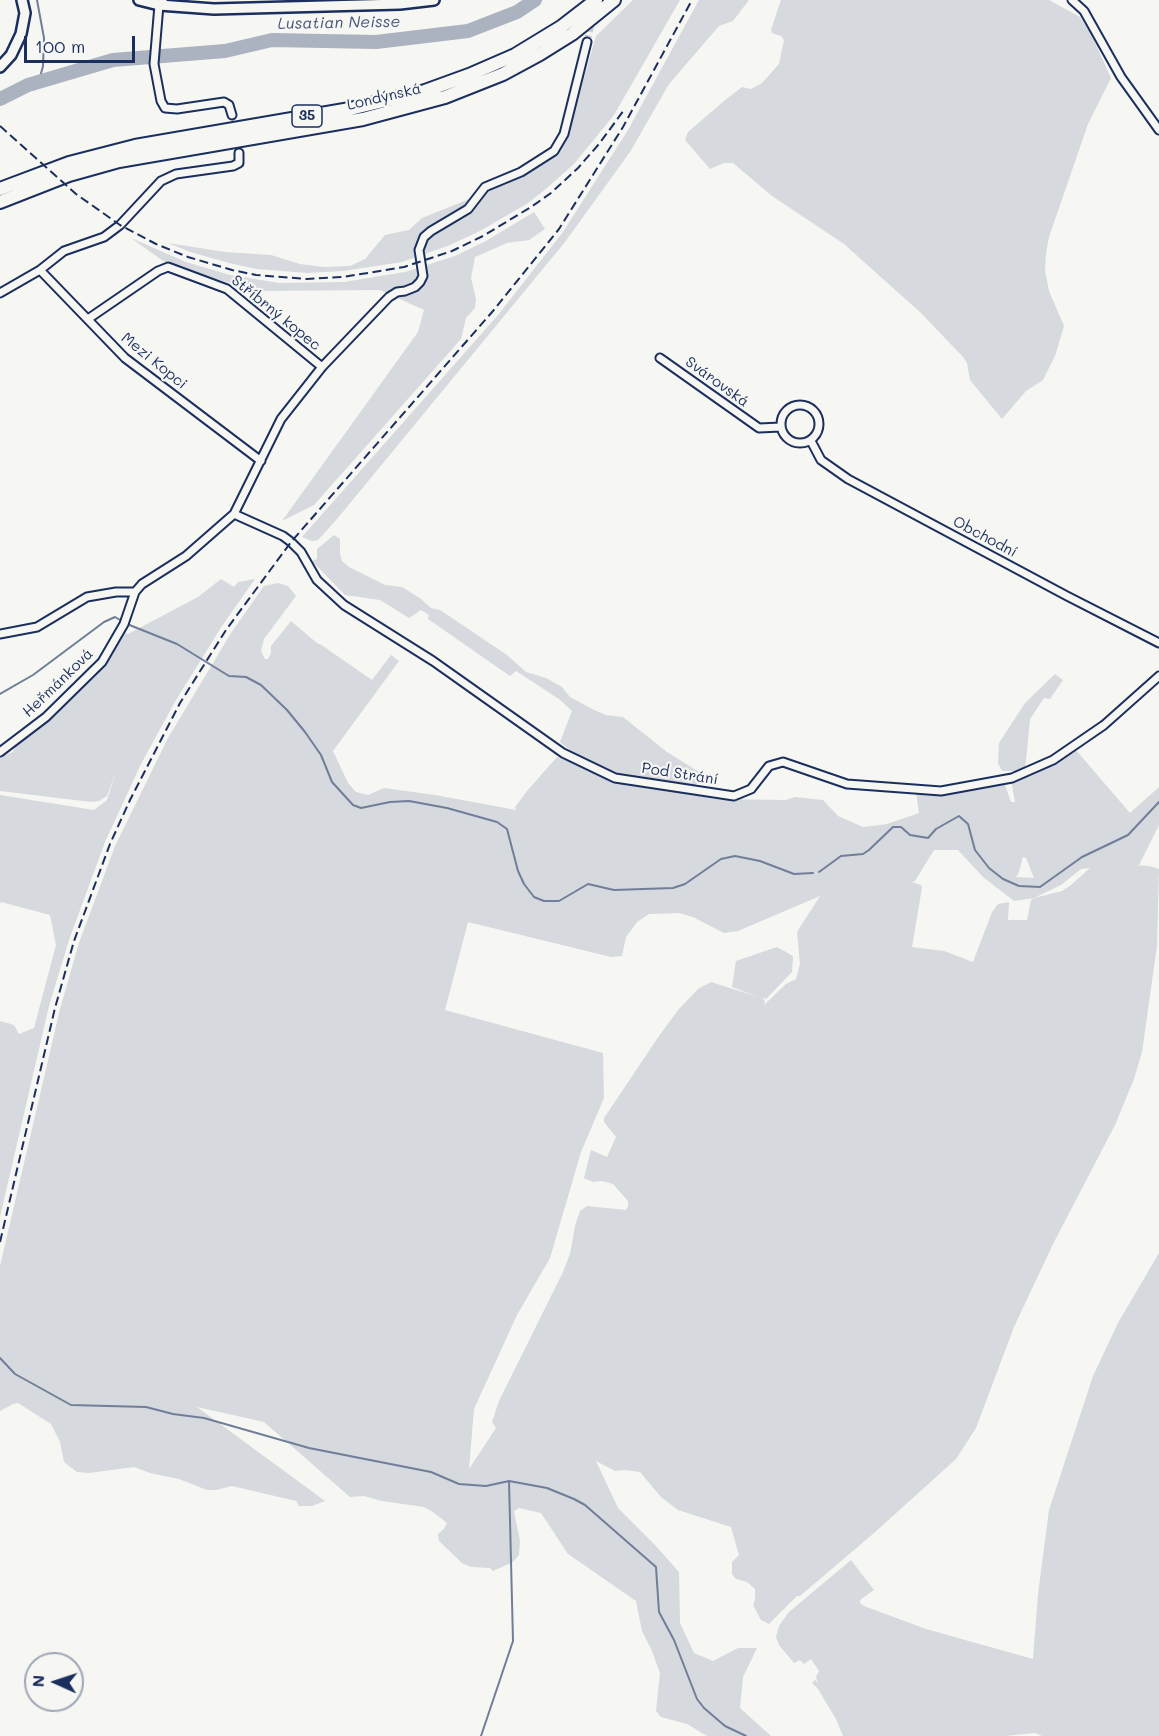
<!DOCTYPE html>
<html>
<head>
<meta charset="utf-8">
<style>
  body { margin:0 }
  #map { position:relative; width:1159px; height:1736px; overflow:hidden; background:#f6f6f2; font-family:Mali,sans-serif }
  canvas { display:block }
  .north { position:absolute; left:24px; top:1652px; width:60px; height:60px; box-sizing:border-box; background:#f6f6f2; border:2px solid #9ea6b7; border-radius:50%; rotate:273deg; font-size:16px; font-weight:700; line-height:24px; text-align:center; color:#1b2f5e }
  .north::after { content:''; display:block; margin:auto; width:21px; height:27px; background:#1b2f5e; clip-path:polygon(50% 0,100% 100%,50% 72%,0 100%) }
  .scale { position:absolute; left:24px; top:36px; width:111px; height:27px; box-sizing:border-box; border:3px solid #1b2f5e; border-top:0; padding-left:8px; font-size:18px; line-height:21px; white-space:nowrap; color:#1b2f5e; -webkit-text-stroke:4px #f6f6f2; paint-order:stroke }
</style>
</head>
<body>
<div id="map">
<canvas width="1159" height="1736"></canvas>
<div class="north">N</div>
<div class="scale">100 m</div>
</div>
<script>
const ctx = document.querySelector('canvas').getContext('2d');
ctx.lineJoin = 'round';
function fillPath(path, color) { ctx.fillStyle = color; ctx.fill(path, 'evenodd'); }
const toPath = rows => new Path2D(rows.map(r => 'M' + r).join(''));
function trace(path, color, width, dash) { ctx.strokeStyle = color; ctx.lineWidth = width; ctx.lineCap = dash ? 'butt' : 'round'; ctx.setLineDash(dash || []); ctx.stroke(path); }
function drawText(font, color, halo, rows, align = 'center') {
  ctx.font = font + ' Mali,sans-serif'; ctx.lineWidth = 4.5; ctx.setLineDash([]); ctx.textBaseline = 'middle'; ctx.strokeStyle = halo; ctx.fillStyle = color; for (const [text, x, y, turn = 0] of rows) {
    ctx.save(); ctx.translate(x, y); ctx.rotate((+turn || 0) * Math.PI / 180); ctx.textAlign = isNaN(turn) ? turn : align; if (halo) ctx.strokeText(text, 0, 0); ctx.fillText(text, 0, 0); ctx.restore();
  }
}
fillPath(toPath([
  [633,0,680,0,614,115,574,164,547,188,528,203,480,231,450,245,402,262,343,271,307,273,257,269,233,264,190,252,168,243,225,252,271,255,300,264,324,267,350,266,365,259,385,235,409,230,422,218,489,191,554,156,567,137,596,36],
  [699,0,749,0,733,21,719,26,669,84,630,152,565,242,337,519,318,540,312,541,302,537,498,315,563,232,628,130],
  [781,0,1049,0,1080,17,1092,36,1111,78,1088,124,1049,237,1046,253,1045,271,1049,291,1064,326,1055,356,1043,380,1026,391,1002,419,970,380,967,363,964,358,921,313,844,244,772,196,733,163,724,163,710,169,685,140,688,132,724,101,742,87,751,89,762,83,779,64,784,40,781,36,772,33,771,30],
  [534,212,545,229,529,240,507,243,475,257,471,278,476,299,475,308,466,318,461,339,314,505,282,521,418,332,424,310,380,290,259,291,201,275,163,261,131,238,186,262,230,275,279,283,344,282,405,272,455,256,486,241],
  [334,535,340,539,340,554,342,561,349,567,385,585,402,587,421,599,431,608,440,610,507,655,526,672,546,678,562,687,570,697,594,710,606,715,623,717,667,752,704,775,694,787,643,780,608,771,579,757,560,742,572,711,559,699,516,671,510,676,428,619,429,615,421,610,409,618,380,600,345,595,312,561,317,559,317,549],
  [221,579,234,587,238,582,255,579,222,626,176,700,141,764,105,842,69,940,49,1006,0,1217,0,1021,14,1025,19,1034,34,1028,56,945,50,915,1,902,0,904,0,795,94,810,107,800,116,771,107,796,99,801,91,802,0,791,0,757,13,752,15,747,96,676,109,659,124,633,128,634,198,597],
  [278,583,288,586,296,596,264,639,261,651,265,659,268,659,271,653,271,646,291,621,318,644,320,644,372,680,391,655,399,661,333,751,348,783,356,792,368,795,384,788,435,795,516,810,515,807,527,791,557,757,618,781,715,799,786,800,795,797,823,800,838,816,863,827,887,824,919,813,916,792,1004,782,1011,802,1015,802,1011,780,1033,775,1075,749,1130,813,1159,787,1159,825,1139,865,1133,865,1149,866,1159,869,1157,946,1142,1052,1134,1079,1115,1125,1053,1244,1014,1327,976,1428,956,1459,874,1533,800,1596,797,1596,769,1624,761,1620,753,1605,755,1600,755,1589,747,1582,736,1579,732,1574,732,1562,739,1555,731,1527,678,1510,661,1497,640,1472,625,1470,615,1471,596,1461,618,1508,655,1545,679,1572,680,1623,694,1653,713,1661,738,1648,757,1648,743,1677,740,1708,771,1736,707,1736,687,1724,661,1717,656,1711,660,1673,652,1651,642,1631,636,1601,568,1554,541,1513,519,1508,514,1511,520,1541,519,1555,513,1562,493,1571,490,1568,471,1567,462,1563,439,1541,438,1534,444,1529,447,1523,433,1512,424,1507,382,1501,364,1496,350,1497,264,1422,197,1407,325,1501,312,1506,299,1506,296,1501,232,1486,216,1490,207,1490,179,1479,150,1473,134,1467,89,1473,77,1472,64,1462,60,1442,51,1424,18,1403,13,1404,0,1411,0,1266,60,1009,79,943,115,846,168,738,231,633,264,586],
  [934,850,958,850,983,877,1014,901,1034,898,1031,900,1027,920,1008,920,1009,902,998,904,992,912,973,962,944,951,912,947,922,887,921,885,912,882,915,881],
  [1023,857,1026,858,1034,878,1015,877,1018,875],
  [1090,868,1071,885,1062,891,1034,898,1061,885,1081,869],
  [820,896,797,932,800,964,796,979,786,984,764,1005,765,1001,762,998,766,999,792,972,793,956,777,947,736,961,732,987,758,997,711,982,698,989,679,1009,659,1036,604,1118,604,1122,616,1137,607,1157,591,1150,584,1178,593,1182,601,1181,613,1184,628,1201,628,1206,626,1210,587,1206,580,1211,575,1226,570,1254,563,1272,499,1401,492,1422,496,1428,469,1469,474,1409,517,1315,550,1258,581,1152,604,1098,603,1053,445,1010,468,922,611,957,622,956,626,937,637,922,649,914,679,913,693,917,724,933,738,931],
  [1055,674,1063,680,1050,699,1044,698,1030,719,1025,771,1002,771,998,763,999,743,1025,703],
  [1159,1253,1159,1736,1042,1736,1035,1733,1005,1736,843,1736,836,1719,818,1689,812,1683,815,1680,818,1683,816,1677,819,1671,811,1659,804,1664,800,1660,794,1663,779,1645,776,1637,779,1626,788,1613,851,1560,874,1590,860,1600,860,1603,864,1606,926,1629,1033,1659,1038,1594,1049,1510,1093,1376,1118,1323]
]), '#d6d9dd');
trace(toPath([
  [37,0,44,38,43,66,39,81],
  [127,624,177,644,229,676,246,677,261,685,287,710,305,732,321,755,332,782,353,805,361,808,390,802,409,801,447,808,497,822,507,829,518,871,524,884,534,897,544,901,559,901,588,884,614,890,673,888,685,884,721,859,735,856,760,861,794,874,813,873],
  [0,694,33,675,104,622,115,617,122,621],
  [819,872,841,856,863,854,869,850,893,827,901,827,910,835,928,838,936,829,959,816,968,824,975,850,989,868,1003,879,1019,886,1040,887,1082,857,1128,835,1159,802],
  [0,1358,15,1374,71,1405,146,1407,173,1414,204,1418,309,1448,431,1472,459,1484,486,1486,509,1481,547,1488,574,1499,585,1505,656,1567,659,1612,674,1640,697,1699,704,1708,725,1726,746,1736],
  [481,1736,513,1641,509,1481]
]), '#717e99', 2);
trace(toPath([
  [0,99,28,85,113,60,225,51,272,40,376,42,468,31,517,12,535,0]
]), '#abb2c0', 14);
trace(toPath([
  [587,42,592,20]
]), '#caced4', 7, [7, 3.5]);
const minor = toPath([
  [163,0,159,5,154,64,161,101,165,108,177,109,224,102,229,105,232,115],
  [1072,0,1084,11,1121,77,1159,130],
  [40,270,125,358,261,461],
  [0,293,40,270,64,251,104,237,120,225,161,181,176,174,233,166,239,163,239,153],
  [88,319,158,271,168,267,227,289,322,367],
  [660,358,759,428,781,427],
  '781 424a19 19 0 1 1 38 0a19 19 0 1 1-38 0Z',
  [811,441,821,460,848,479,1067,596,1159,643],
  [234,514,283,536,291,542,301,552,317,580,344,605,433,661,563,753,615,778,734,796,751,789,769,766,783,762,847,784,941,791,1012,778,1053,760,1104,725,1159,676],
  [0,634,37,627,87,597,116,592,135,592],
  [0,752,46,717,102,662,124,624,135,592,142,584,186,556,234,514,281,419,322,367,389,297,397,292,405,291,415,287,420,282,423,276,419,250,424,237,431,231,468,209,485,187,521,172,554,151,564,134,587,42]
]);
const tertiary = toPath([
  [139,0,159,5,214,9,400,4,434,0],
  [0,67,11,55,21,34,25,13,22,0]
]);
const trunk = toPath([
  [0,189,69,163,135,146,350,109,425,91,469,75,515,55,561,27,596,0],
  [0,202,69,175,119,161,363,119,445,97,503,74,540,54,572,34,614,0]
]);
trace(minor, '#1b2f5e', 11);
trace(tertiary, '#1b2f5e', 14);
trace(trunk, '#1b2f5e', 16);
trace(minor, '#f6f6f2', 7);
trace(tertiary, '#f6f6f2', 9);
trace(trunk, '#f6f6f2', 12);
trace(toPath([
  [0,126,76,194,120,225,156,244,188,257,232,270,256,275,307,279,343,277,404,267,452,251,483,236,531,207,551,193,578,168,599,144,624,110],
  [0,1242,55,1008,74,941,110,844,130,800,180,703,226,630,291,542,493,311,559,229,623,127,692,0]
]), '#1b2f5e', 2, [9, 4.5]);
for (const [x, y, w] of [
  [307,116,30]
]) { const box = new Path2D(); box.roundRect(x - w / 2, y - 11, w, 22, 4.5); ctx.fillStyle = '#f6f6f2'; ctx.fill(box); trace(box, '#1b2f5e', 1.5); }
drawText('bold 14px', '#1b2f5e', null, [
  ["35",307,116]
]);
drawText('15px', '#1b2f5e', '#f6f6f2', [
  ["Londýnská",384,97,-13],
  ["Stříbrný kopec",276,313,39],
  ["Mezi Kopci",154,361,39],
  ["Svárovská",717,382,36],
  ["Obchodní",985,537,28],
  ["Heřmánková",58,683,-44],
  ["Pod Strání",680,774,9]
]);
drawText('italic 16px', '#46567b', '#f6f6f2', [
  ["Lusatian Neisse",339,23,-1]
]);
</script>
</body>
</html>
